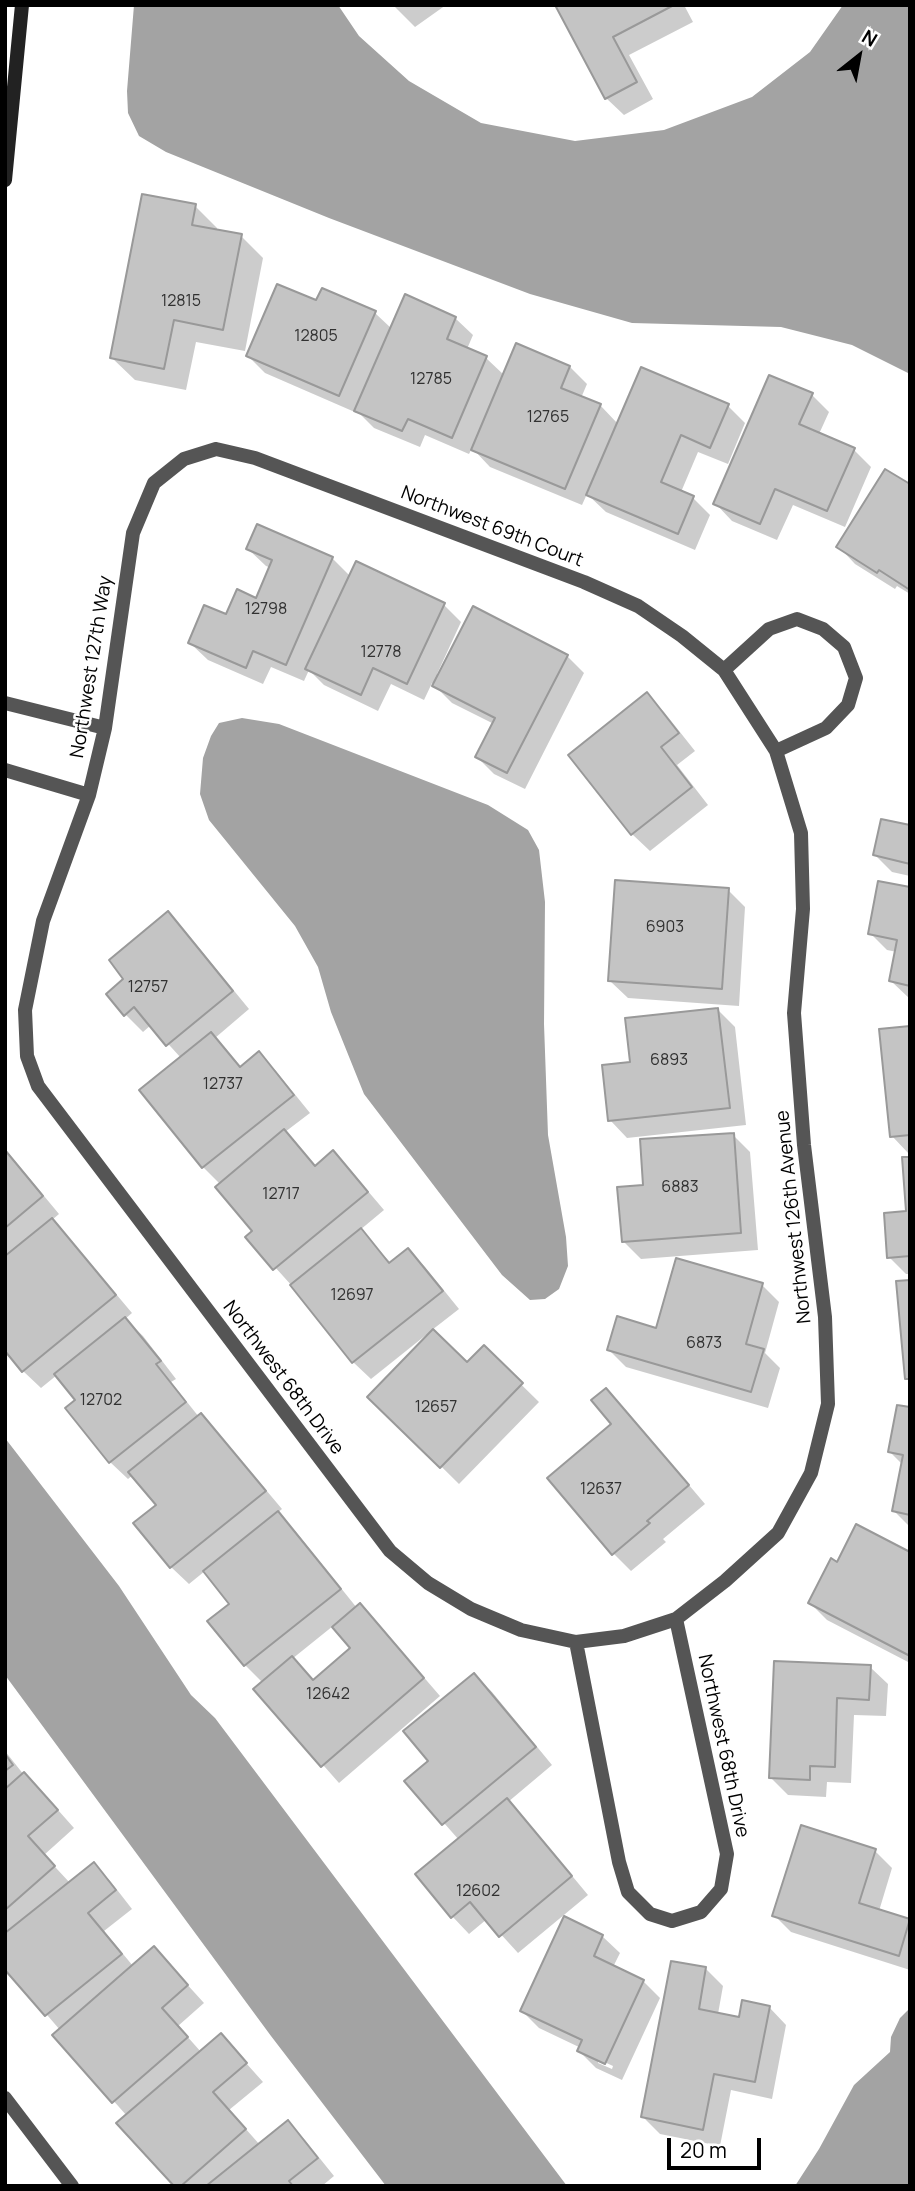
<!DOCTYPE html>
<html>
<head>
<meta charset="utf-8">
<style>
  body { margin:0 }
  #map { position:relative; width:915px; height:2191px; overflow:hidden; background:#fff; font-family:Manrope,sans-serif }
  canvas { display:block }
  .frame { position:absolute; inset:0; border:7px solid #000; pointer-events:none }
  .north { position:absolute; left:824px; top:21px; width:70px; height:70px; -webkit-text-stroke:5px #fff; paint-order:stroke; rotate:31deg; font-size:19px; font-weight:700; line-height:28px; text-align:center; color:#000 }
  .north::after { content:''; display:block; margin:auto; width:24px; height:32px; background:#000; clip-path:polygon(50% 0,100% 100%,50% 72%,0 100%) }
  .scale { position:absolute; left:667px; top:2138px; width:94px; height:32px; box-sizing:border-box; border:4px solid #000; border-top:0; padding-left:9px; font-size:21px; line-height:24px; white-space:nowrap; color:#000; -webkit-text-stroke:5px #fff; paint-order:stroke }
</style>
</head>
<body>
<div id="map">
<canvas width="915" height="2191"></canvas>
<div class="frame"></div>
<div class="north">N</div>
<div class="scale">20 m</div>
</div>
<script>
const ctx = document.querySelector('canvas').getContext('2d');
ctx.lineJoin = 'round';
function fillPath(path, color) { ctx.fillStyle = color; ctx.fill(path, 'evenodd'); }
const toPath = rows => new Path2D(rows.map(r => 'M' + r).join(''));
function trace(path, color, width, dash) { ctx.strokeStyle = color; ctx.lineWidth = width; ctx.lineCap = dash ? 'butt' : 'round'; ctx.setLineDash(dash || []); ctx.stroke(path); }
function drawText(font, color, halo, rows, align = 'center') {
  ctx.font = font + ' Manrope,sans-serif'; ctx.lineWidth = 5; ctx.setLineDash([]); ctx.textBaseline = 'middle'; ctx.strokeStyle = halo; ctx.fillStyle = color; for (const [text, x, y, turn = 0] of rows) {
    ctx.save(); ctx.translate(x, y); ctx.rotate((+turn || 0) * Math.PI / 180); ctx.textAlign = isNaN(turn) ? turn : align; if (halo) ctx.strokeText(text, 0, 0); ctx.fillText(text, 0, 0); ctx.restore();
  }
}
fillPath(toPath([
  [134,5,338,5,359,36,409,81,481,123,575,141,664,130,752,97,810,52,843,5,910,5,910,374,852,345,781,327,632,323,530,294,329,218,166,152,139,136,128,113,127,91],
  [242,718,279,724,488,805,528,830,539,850,545,902,544,1024,548,1135,566,1237,568,1266,559,1289,545,1299,530,1300,502,1275,364,1094,331,1012,318,967,295,926,209,820,200,794,203,758,211,736,219,723],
  [5,1438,119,1586,191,1695,215,1718,567,2186,386,2186,271,2036,5,1675],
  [910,2008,910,2186,795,2186,819,2149,854,2085,890,2052,891,2037,900,2018]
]), '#a3a3a3');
fillPath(toPath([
  [393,5,446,5,415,27],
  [557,5,684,5,693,22,629,55,653,99,624,115,606,98],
  [195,206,217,228,217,231,241,236,263,258,245,351,196,342,186,390,135,380,112,358],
  [317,303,375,313,392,329,455,318,473,335,467,349,486,358,504,375,570,367,587,384,581,398,600,405,618,424,728,406,745,423,728,464,698,452,681,492,693,498,710,515,695,550,606,512,587,494,582,505,490,467,472,448,469,454,425,435,420,447,374,428,357,411,357,413,265,373,248,356],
  [812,395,829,412,819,434,854,450,871,467,845,527,793,505,777,540,732,521,715,503],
  [910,486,910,594,897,586,895,589,855,564,838,546],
  [248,549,332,558,350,576,444,605,461,622,437,674,440,675,567,656,584,673,525,789,494,774,477,757,494,724,452,703,432,683,424,700,391,684,378,711,324,685,309,670,304,681,271,667,263,684,208,660,190,643,227,617,257,600,271,568,266,566],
  [647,695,664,712,695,751,677,765,708,805,650,851,632,834],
  [910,827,910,876,892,872,875,855],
  [910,889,910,999,891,981,897,952,887,950,870,933],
  [728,890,745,907,739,1006,628,998,610,981],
  [168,914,185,931,249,1009,215,1038,242,1068,259,1054,276,1071,310,1113,285,1132,316,1167,333,1153,350,1170,384,1210,360,1230,391,1263,408,1250,425,1267,459,1309,432,1330,467,1365,484,1348,539,1402,459,1484,370,1396,428,1337,426,1335,371,1379,353,1362,292,1286,248,1237,255,1231,220,1184,203,1167,141,1090,181,1058,151,1025,143,1032,125,1014,126,979],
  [718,1010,735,1027,746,1125,627,1138,610,1120],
  [910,1027,910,1154,909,1154,892,1136],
  [733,1135,750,1152,758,1250,641,1259,623,1241],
  [5,1149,59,1214,52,1220,69,1238,132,1313,125,1319,143,1336,176,1379,171,1382,199,1417,201,1415,218,1433,282,1509,277,1513,295,1531,357,1608,377,1623,440,1696,339,1783,256,1689,263,1683,245,1665,210,1621,231,1604,205,1571,189,1584,171,1567,136,1523,158,1505,133,1475,128,1479,110,1462,77,1400,57,1375,41,1388,23,1371,5,1303],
  [333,1626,353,1648,314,1682,292,1659],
  [910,1159,910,1274,906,1274,889,1257,908,1213],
  [762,1285,779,1302,765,1353,780,1368,768,1408,626,1367,609,1350],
  [606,1390,623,1407,705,1504,663,1539,666,1542,631,1571,614,1554,550,1478,614,1424],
  [910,1409,910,1527,894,1511,903,1465,890,1452],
  [910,1554,910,1663,827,1620,810,1603,838,1564],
  [776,1662,870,1667,888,1684,886,1716,854,1715,851,1783,827,1782,826,1797,788,1795,771,1778],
  [474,1675,492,1692,552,1765,508,1802,524,1818,588,1895,518,1953,487,1919,469,1934,452,1916,459,1840,407,1781,431,1761],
  [5,1751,24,1775,42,1792,74,1828,44,1855,70,1883,94,1864,111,1882,132,1909,104,1931,133,1966,154,1948,204,2003,178,2026,201,2052,221,2035,263,2082,229,2110,260,2145,288,2123,305,2140,334,2176,322,2186,176,2186,127,2116,55,2035,60,2030,5,1966],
  [875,1851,892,1868,879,1911,910,1921,910,1970,791,1932,774,1915],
  [602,1936,620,1953,613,1967,643,1981,660,1998,622,2080,596,2068,579,2051,581,2048,539,2028,522,2011],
  [598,2059,613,2066,612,2069,598,2063],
  [706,1969,723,1986,718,2014,740,2019,769,2007,786,2025,772,2099,731,2090,720,2146,660,2134,643,2117]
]), '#0003');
const building = toPath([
  [555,5,674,5,613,37,637,82,605,99,555,5],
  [142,194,196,204,192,225,242,234,223,330,174,320,164,369,110,358,142,194],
  [277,284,316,300,322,288,376,311,339,396,246,356,277,284],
  [405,294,456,317,447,339,487,356,452,438,408,419,402,431,354,411,405,294],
  [516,343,570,366,561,388,601,404,565,489,471,450,516,343],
  [641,367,729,404,710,448,681,435,661,482,694,496,678,534,586,495,641,367],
  [769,375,813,393,799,424,855,448,827,511,775,489,760,524,713,504,769,375],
  [885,469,910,484,910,590,879,570,877,573,836,547,885,469],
  [257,524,333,557,286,665,253,651,246,668,188,643,204,605,226,614,237,589,256,598,272,560,246,549,257,524],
  [356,561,445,603,407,684,373,668,361,695,305,669,356,561],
  [473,606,568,655,507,773,475,757,495,718,432,686,473,606],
  [647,692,679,733,661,747,692,787,631,835,568,755,647,692],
  [881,819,910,825,910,864,873,855,881,819],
  [615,880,729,888,722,989,608,981,615,880],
  [878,881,910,887,910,986,889,981,897,940,868,934,878,881],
  [168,911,233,991,166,1046,134,1007,124,1016,106,994,123,979,109,960,168,911],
  [718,1008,730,1108,608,1121,602,1065,630,1062,625,1018,718,1008],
  [910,1026,910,1135,890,1137,879,1029,910,1026],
  [211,1032,240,1067,259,1051,294,1095,202,1168,139,1090,211,1032],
  [284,1129,315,1166,333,1150,368,1192,273,1270,245,1237,252,1231,215,1187,284,1129],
  [734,1133,741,1233,622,1242,617,1187,643,1185,640,1139,734,1133],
  [5,1150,43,1196,5,1228,5,1150],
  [902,1157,910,1157,910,1256,887,1258,884,1213,906,1211,902,1157],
  [52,1218,116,1295,22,1372,5,1351,5,1256,52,1218],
  [361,1228,389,1263,408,1248,443,1291,352,1363,290,1285,361,1228],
  [676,1258,763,1283,746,1344,764,1349,751,1392,607,1350,617,1316,656,1328,676,1258],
  [910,1280,910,1379,905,1379,896,1281,910,1280],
  [125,1317,161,1361,156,1364,186,1402,109,1463,65,1408,75,1400,54,1374,125,1317],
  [433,1329,467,1362,484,1345,523,1383,440,1468,367,1397,433,1329],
  [606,1388,689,1485,647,1521,650,1523,612,1555,547,1478,611,1424,591,1400,606,1388],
  [897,1405,910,1407,910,1515,892,1511,903,1455,888,1452,897,1405],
  [201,1413,266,1491,170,1568,133,1523,156,1505,128,1472,201,1413],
  [278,1511,341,1589,244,1666,207,1621,229,1604,203,1571,278,1511],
  [856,1524,910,1552,910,1656,808,1603,831,1558,837,1562,856,1524],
  [360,1603,424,1678,321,1767,253,1689,292,1656,313,1680,350,1648,332,1627,360,1603],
  [774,1661,871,1665,869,1700,837,1698,835,1767,810,1766,810,1780,769,1778,774,1661],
  [474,1673,536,1747,442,1825,404,1781,428,1761,403,1731,474,1673],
  [5,1754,13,1765,5,1771,5,1754],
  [24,1772,58,1810,28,1836,55,1866,5,1910,5,1789,24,1772],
  [507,1798,572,1876,499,1937,470,1902,451,1918,415,1874,507,1798],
  [801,1825,876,1849,859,1903,910,1919,899,1956,772,1916,801,1825],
  [94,1862,116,1890,88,1913,122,1954,45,2016,5,1970,5,1933,94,1862],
  [564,1916,603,1935,594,1956,644,1980,605,2064,577,2051,582,2040,520,2011,564,1916],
  [154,1946,188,1985,162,2008,188,2037,112,2103,52,2035,154,1946],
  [671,1961,706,1967,699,2009,739,2017,742,2000,770,2006,755,2082,714,2074,703,2130,641,2117,671,1961],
  [221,2033,247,2063,213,2092,246,2129,181,2186,174,2186,116,2123,221,2033],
  [288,2120,318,2158,289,2181,293,2186,206,2186,288,2120]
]);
fillPath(building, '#c4c4c4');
trace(building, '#999', 2);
trace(toPath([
  [216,449,255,458,584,582,638,606,682,636,724,670,776,751,801,833,803,909,794,1013,804,1145,825,1317,828,1404,811,1473,778,1533,725,1581,676,1619,624,1636,576,1642,521,1630,471,1609,428,1583,390,1551,38,1086,27,1056,25,1010,43,921,89,795,105,728,133,533,154,483,184,459,216,449],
  [724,670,769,629,797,619,823,629,844,647,856,678,848,705,826,728,776,751],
  [5,703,105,728],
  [5,770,89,795],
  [576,1642,619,1862,628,1892,650,1914,672,1921,701,1912,721,1889,727,1854,676,1619],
  [5,2098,72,2186]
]), '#555', 14);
trace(toPath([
  [5,180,22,5]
]), '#222', 14);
drawText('16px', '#313131', null, [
  ["12815",181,302],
  ["12805",316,337],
  ["12785",431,380],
  ["12765",548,418],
  ["12798",266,610],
  ["12778",381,653],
  ["6903",665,928],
  ["12757",148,988],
  ["6893",669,1061],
  ["12737",223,1085],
  ["6883",680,1188],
  ["12717",281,1195],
  ["12697",352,1296],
  ["6873",704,1344],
  ["12702",101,1401],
  ["12657",436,1408],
  ["12637",601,1490],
  ["12642",328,1695],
  ["12602",478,1892]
]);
drawText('19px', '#000', '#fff', [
  ["Northwest 69th Court",492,527,21],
  ["Northwest 127th Way",92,667,-81],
  ["Northwest 126th Avenue",794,1217,-96],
  ["Northwest 68th Drive",283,1378,53],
  ["Northwest 68th Drive",723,1746,78]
]);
</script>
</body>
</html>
